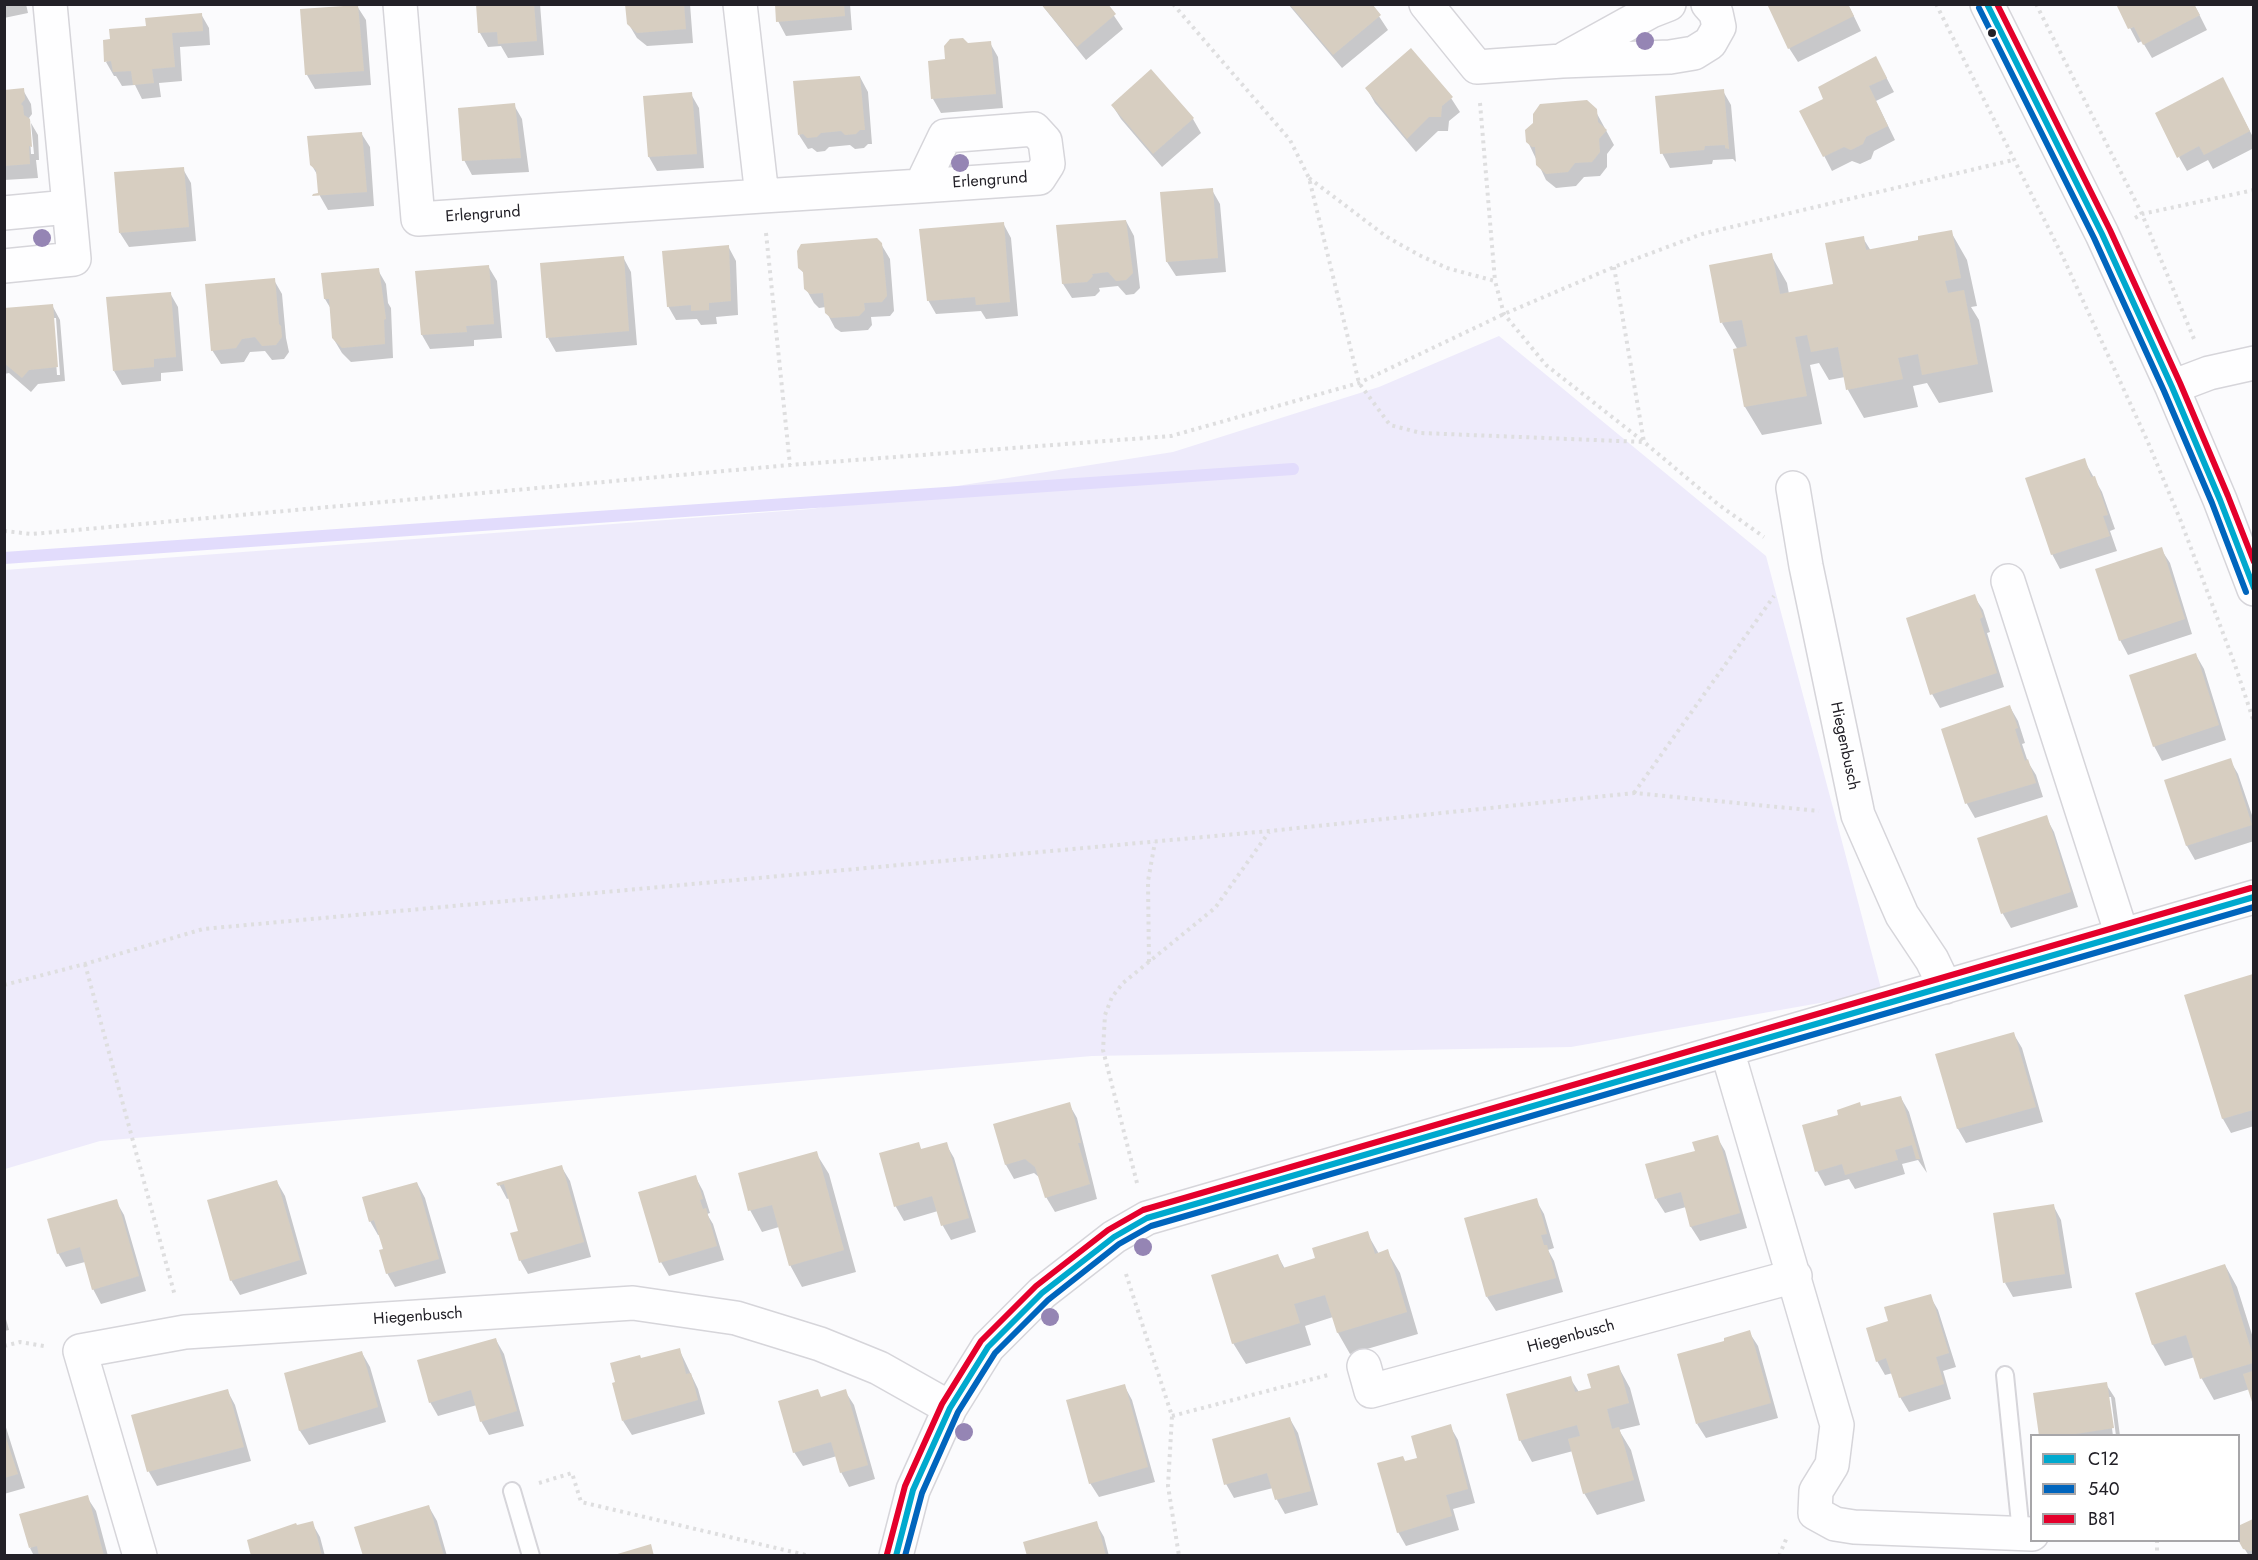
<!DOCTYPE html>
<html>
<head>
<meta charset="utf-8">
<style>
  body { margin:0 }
  #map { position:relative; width:2258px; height:1560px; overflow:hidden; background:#fbfbfd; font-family:Jost,sans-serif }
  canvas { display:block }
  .frame { position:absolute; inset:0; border:6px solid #222027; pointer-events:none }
  .legend { position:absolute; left:2030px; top:1434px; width:210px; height:108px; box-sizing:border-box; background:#fff; border:2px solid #a7a6a9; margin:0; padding:8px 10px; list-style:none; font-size:18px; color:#222027 }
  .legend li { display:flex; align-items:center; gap:12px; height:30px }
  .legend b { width:30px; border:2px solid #a7a6a9 }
</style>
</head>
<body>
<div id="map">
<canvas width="2258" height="1560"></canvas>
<div class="frame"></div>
<ul class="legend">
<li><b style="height:8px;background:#00a9ce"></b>C12</li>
<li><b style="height:8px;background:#0065bd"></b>540</li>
<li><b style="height:8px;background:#e4002b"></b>B81</li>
</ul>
</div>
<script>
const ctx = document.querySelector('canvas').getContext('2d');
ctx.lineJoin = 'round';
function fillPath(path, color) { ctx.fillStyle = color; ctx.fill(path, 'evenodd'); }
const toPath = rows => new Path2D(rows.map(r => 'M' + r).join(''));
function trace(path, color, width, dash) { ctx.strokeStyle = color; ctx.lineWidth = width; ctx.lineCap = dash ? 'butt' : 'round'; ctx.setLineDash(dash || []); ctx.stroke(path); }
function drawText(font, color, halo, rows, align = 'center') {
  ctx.font = font + ' Jost,sans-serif'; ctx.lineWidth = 4.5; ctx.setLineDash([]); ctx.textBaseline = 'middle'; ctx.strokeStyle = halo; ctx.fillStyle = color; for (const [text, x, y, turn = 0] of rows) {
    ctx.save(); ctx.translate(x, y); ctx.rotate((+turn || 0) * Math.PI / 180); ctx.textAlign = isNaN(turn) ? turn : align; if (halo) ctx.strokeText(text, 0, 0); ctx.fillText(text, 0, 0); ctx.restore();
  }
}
fillPath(toPath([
  [1499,336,1766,556,1882,992,1571,1047,1092,1056,100,1141,5,1169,5,570,811,509,1173,452,1379,387]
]), '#eeebfb');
fillPath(toPath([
  [4,4,26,4,28,13,4,18],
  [477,4,540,4,544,55,508,58,501,46,488,47,480,33],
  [627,4,690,4,693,43,647,46,637,38,628,23],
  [777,4,850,4,852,30,786,36,778,21],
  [1041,4,1106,4,1123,29,1086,60],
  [1288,4,1371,4,1388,30,1342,68],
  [1848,4,1861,31,1798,62,1789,48],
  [2194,4,2207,30,2152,58,2142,41,2138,43,2130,28],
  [357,6,366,20,371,85,315,89,307,75,302,10],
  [201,14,209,28,210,45,180,47,182,81,159,83,161,97,142,99,135,85,122,86,116,76,114,76,106,62,147,27],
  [990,43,998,57,1003,108,941,113,933,99,946,60,968,44],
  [1884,73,1894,92,1876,101,1895,140,1874,151,1871,159,1860,164,1852,161,1832,171,1801,111],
  [860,77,868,92,872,144,868,144,864,148,855,149,850,145,829,147,825,151,817,152,812,148,808,149,799,135],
  [1367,89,1451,98,1460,112,1449,121,1448,131,1438,131,1416,152,1375,103],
  [23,90,31,104,32,114,29,118,31,123,29,119,31,154,34,154,31,123,38,135,39,160,36,160,38,178,4,180,4,91],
  [1723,91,1731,105,1736,162,1733,159,1713,160,1712,164,1670,168,1662,153],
  [2230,93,2254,139,2254,148,2213,169,2208,160,2187,171,2179,157],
  [691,94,699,108,704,168,657,171,649,157],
  [514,105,522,119,529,172,472,175,464,160],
  [1112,105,1193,119,1201,133,1162,167,1121,119],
  [1595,110,1614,145,1607,154,1607,167,1600,176,1584,177,1576,186,1556,188,1546,180,1528,142],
  [361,133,370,147,374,206,328,210,320,196,318,176,311,164],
  [183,169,191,183,196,241,129,247,120,233],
  [1212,190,1220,204,1226,272,1176,276,1167,262],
  [1126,221,1134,236,1140,288,1134,294,1126,295,1118,286,1099,288,1100,291,1095,296,1072,298,1063,284,1058,227],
  [1003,223,1011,238,1018,316,986,319,981,311,936,314,928,300],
  [1951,232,1967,260,1977,306,1971,307,1979,320,1993,392,1939,403,1927,383,1913,386,1918,407,1864,418,1848,390,1845,377,1829,380,1819,363,1810,365,1822,424,1762,435,1745,407,1738,350,1722,323,1771,255,1787,283,1789,294,1835,285,1863,238,1871,251,1920,241],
  [881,244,890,259,894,311,890,316,871,317,872,325,868,330,841,332,835,328,827,313,826,307,819,308,814,303,806,289,805,276,800,267],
  [728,246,736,261,738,315,716,317,717,324,701,325,697,319,676,320,668,306],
  [623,257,631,272,637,345,556,352,548,338],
  [488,266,497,281,502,338,474,340,474,346,430,349,422,335,417,272],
  [378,270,386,284,388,303,391,308,393,358,351,362,342,353,333,338,331,309,325,299],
  [274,280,282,294,286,338,289,352,284,359,272,360,265,351,250,352,244,362,221,364,212,350],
  [170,293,178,307,183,371,161,373,161,381,122,385,114,371],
  [52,305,60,320,65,381,38,384,31,392,9,373,4,374,4,309],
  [53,318,56,318,60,375,57,375],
  [2084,460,2102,492,2115,529,2110,531,2117,551,2060,569,2052,554],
  [2161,549,2170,563,2192,634,2128,655,2120,640],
  [1974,596,1983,610,1990,632,1987,633,2004,687,1940,708,1932,694],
  [2196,655,2204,669,2226,740,2162,761,2154,746],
  [2010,707,2018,721,2025,743,2022,744,2028,762,2036,775,2043,797,1975,818,1967,804,1943,730],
  [2230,760,2238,774,2254,821,2254,841,2195,860,2187,846,2166,781],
  [2046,817,2054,832,2078,907,2011,928,2003,914,1979,839],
  [2254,975,2254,1126,2231,1133,2223,1119,2186,996],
  [2013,1033,2022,1048,2043,1122,1966,1143,1958,1129,1937,1055],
  [1901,1098,1909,1112,1927,1173,1918,1160,1902,1164,1905,1174,1855,1189,1849,1179,1825,1186,1817,1171,1862,1108],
  [1069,1104,1077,1118,1097,1199,1055,1212,1046,1197,1040,1178,1034,1173,1014,1179,1006,1165,995,1125],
  [1717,1137,1725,1151,1747,1228,1700,1241,1691,1227,1686,1207,1665,1213,1656,1199,1696,1152],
  [918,1144,922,1151,946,1144,954,1158,976,1232,951,1240,943,1226,938,1211,904,1221,896,1207,881,1154],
  [816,1153,829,1174,856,1272,802,1287,790,1265,779,1227,762,1232,750,1210],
  [561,1166,570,1181,591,1257,528,1274,520,1260,519,1232,510,1198,507,1199,499,1184],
  [695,1176,703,1191,710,1213,707,1214,713,1224,724,1260,669,1276,661,1262],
  [277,1182,285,1196,307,1274,240,1295,231,1280],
  [417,1183,425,1198,446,1273,395,1287,387,1273,385,1250,380,1235,378,1235,370,1221],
  [1536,1200,1544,1214,1554,1248,1548,1250,1554,1261,1563,1292,1496,1311,1487,1297],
  [116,1201,124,1215,146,1291,101,1304,93,1289,85,1262,66,1267,58,1253],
  [2053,1205,2061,1220,2072,1288,2013,1297,2005,1283],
  [1367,1233,1379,1254,1387,1251,1400,1273,1418,1334,1350,1354,1338,1333,1333,1317,1305,1326,1311,1345,1246,1364,1233,1343,1278,1256,1285,1269,1317,1259],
  [2225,1265,2237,1287,2254,1341,2254,1402,2250,1389,2214,1400,2202,1379,2195,1357,2165,1366,2153,1345,2137,1294],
  [1930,1296,1938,1310,1956,1367,1943,1371,1951,1399,1909,1412,1900,1397,1893,1373,1885,1375,1877,1361,1890,1322],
  [4,1312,9,1330,4,1331],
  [1749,1332,1758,1346,1778,1418,1706,1438,1697,1424],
  [496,1340,504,1354,524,1426,489,1435,481,1421,477,1405,438,1416,430,1402],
  [679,1349,698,1389,705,1414,632,1435,623,1421,641,1360],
  [362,1353,370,1367,386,1422,309,1445,300,1431,286,1374],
  [1618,1366,1630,1388,1640,1425,1619,1430,1631,1450,1645,1501,1597,1515,1584,1493,1573,1451,1532,1462,1520,1440,1570,1378,1579,1392,1593,1389],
  [2106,1384,2115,1398,2120,1436,2116,1436,2111,1397,2108,1397,2113,1436,2041,1436],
  [1124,1385,1132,1400,1155,1482,1099,1497,1090,1483],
  [227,1390,235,1405,251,1461,157,1486,149,1472,132,1416],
  [845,1391,854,1405,875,1479,849,1487,841,1472,837,1456,803,1466,794,1452],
  [1290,1419,1298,1433,1318,1505,1285,1514,1277,1500,1273,1488,1234,1498,1226,1484],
  [4,1421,25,1488,4,1494],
  [1450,1426,1458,1440,1475,1503,1453,1509,1459,1530,1406,1546,1398,1532,1405,1462,1419,1459],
  [87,1497,96,1511,108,1556,34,1556,30,1548],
  [429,1507,437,1521,447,1556,364,1556],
  [2254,1521,2254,1556,2249,1556,2244,1548,2239,1527],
  [312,1523,320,1537,325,1556,253,1556],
  [1096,1523,1104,1537,1109,1556,1029,1556]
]), '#0003');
trace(toPath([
  [4,558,1293,469]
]), '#e2dcfc', 12);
fillPath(toPath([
  [476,4,534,4,537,41,498,44,497,32,478,33],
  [625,4,684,4,686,29,637,33,627,24],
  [775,4,844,4,845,16,776,22],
  [1041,4,1108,4,1116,14,1077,47],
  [1767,4,1848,4,1854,16,1788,49],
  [2116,4,2194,4,2200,15,2143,45,2134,27,2128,29],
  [358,5,364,71,305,75,300,9],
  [1290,5,1373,5,1381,15,1333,55],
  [202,13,203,31,172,33,175,67,152,69,154,83,133,85,131,71,113,72,111,61,104,62,103,40,110,39,109,29,146,26,145,18],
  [963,38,968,43,991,41,996,94,931,99,928,61,945,59,944,46,950,39],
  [1411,48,1453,97,1442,106,1441,117,1429,117,1407,139,1365,88],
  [1876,56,1887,78,1869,86,1888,126,1866,137,1863,144,1851,150,1844,147,1823,157,1799,111,1823,99,1818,87],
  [1151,69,1194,118,1153,154,1111,105],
  [860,76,865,130,860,130,856,134,845,135,841,131,821,133,817,137,807,138,803,134,798,135,793,81],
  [2223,77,2250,131,2204,155,2199,146,2177,158,2155,113],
  [24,88,25,99,21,104,23,106,24,115,30,119,32,147,29,146,30,164,4,166,4,90],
  [1724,89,1729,149,1725,148,1725,145,1705,146,1704,150,1660,154,1655,96],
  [692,92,697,154,648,157,643,96],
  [1587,100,1597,109,1598,122,1607,130,1599,139,1600,152,1592,162,1575,163,1568,172,1546,174,1536,165,1535,147,1532,147,1526,142,1525,130,1533,123,1533,114,1540,104],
  [515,103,521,158,462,161,458,108],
  [362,132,367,192,312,196,313,194,318,193,316,170,310,165,307,136],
  [184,167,189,227,119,233,114,172],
  [1213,188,1218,258,1166,262,1160,192],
  [1126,220,1133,273,1126,280,1116,281,1108,272,1092,274,1093,276,1087,282,1062,284,1056,225],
  [1004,222,1010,302,976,305,975,297,927,301,919,229],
  [1952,230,1961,278,1945,281,1948,293,1964,290,1978,364,1922,375,1918,354,1898,358,1903,379,1846,390,1838,347,1811,352,1807,335,1795,337,1807,396,1744,407,1733,349,1747,346,1742,320,1720,323,1709,265,1772,253,1780,294,1833,284,1825,243,1864,236,1866,250,1918,240,1918,236],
  [877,238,882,243,887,296,882,302,864,303,865,310,859,316,831,318,825,313,823,293,810,294,804,289,803,272,798,268,797,251,801,244],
  [729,245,731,301,709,303,709,310,691,311,691,305,667,307,662,251],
  [624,256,629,331,546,338,540,263],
  [489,265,494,324,466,326,467,332,421,335,415,271],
  [379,268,386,319,384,320,385,344,342,348,332,338,329,299,324,299,321,273],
  [275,278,279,324,281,326,282,337,276,345,262,346,255,337,242,339,236,348,211,351,205,284],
  [171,292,176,357,154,359,154,367,113,371,106,297],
  [53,304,58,367,29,370,22,378,4,363,4,308],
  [2085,458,2091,477,2095,476,2108,515,2103,516,2110,536,2051,555,2025,478],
  [2162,547,2185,619,2119,641,2095,569],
  [1975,594,1983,617,1980,619,1997,673,1930,695,1906,618],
  [2196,653,2219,725,2153,747,2129,675],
  [2010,705,2018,728,2015,729,2025,761,2028,759,2036,783,1965,804,1941,729],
  [2231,758,2252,825,2186,846,2164,780],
  [2047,815,2071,892,2001,914,1977,838],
  [2253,974,2253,1110,2222,1119,2184,995],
  [2014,1032,2036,1107,1957,1129,1935,1054],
  [1901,1096,1920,1159,1916,1159,1912,1145,1895,1150,1898,1160,1845,1175,1842,1164,1815,1172,1802,1125,1838,1115,1837,1110,1860,1102,1861,1106],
  [1070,1102,1081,1143,1078,1143,1090,1184,1045,1198,1035,1167,1025,1159,1005,1165,993,1124],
  [1718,1135,1740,1213,1690,1227,1681,1192,1655,1199,1645,1164,1695,1151,1692,1142],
  [919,1142,921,1149,947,1142,969,1218,941,1226,932,1196,894,1207,879,1153],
  [817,1151,844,1250,789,1266,772,1205,748,1211,738,1173],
  [562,1165,584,1242,519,1261,510,1233,518,1231,504,1184,498,1186,496,1183],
  [696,1175,703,1199,700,1200,703,1209,706,1208,717,1246,659,1263,638,1192],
  [277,1180,300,1260,230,1281,207,1200],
  [417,1182,439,1259,386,1274,379,1250,383,1249,374,1220,369,1222,362,1197],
  [1537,1198,1547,1234,1541,1235,1544,1245,1547,1245,1556,1278,1486,1297,1464,1218],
  [117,1199,139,1276,92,1290,80,1247,57,1254,47,1219],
  [2054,1204,2065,1274,2003,1283,1993,1213],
  [1368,1231,1375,1254,1388,1249,1407,1312,1337,1333,1325,1295,1294,1304,1300,1323,1232,1344,1211,1275,1278,1254,1283,1268,1315,1258,1312,1248],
  [2225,1264,2253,1356,2253,1363,2200,1379,2186,1335,2152,1345,2135,1293],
  [1931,1294,1949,1353,1936,1357,1944,1384,1899,1398,1886,1358,1876,1362,1866,1328,1888,1321,1884,1307],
  [1750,1330,1771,1403,1696,1424,1677,1354,1724,1341,1724,1338],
  [496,1338,517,1411,480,1422,471,1390,429,1403,417,1360],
  [680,1348,686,1374,691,1373,698,1400,622,1421,612,1383,615,1382,610,1363,640,1355,641,1358],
  [362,1351,378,1407,299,1431,284,1373],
  [1619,1365,1629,1403,1607,1409,1612,1429,1619,1427,1634,1480,1583,1494,1568,1439,1580,1436,1577,1425,1519,1441,1506,1394,1571,1376,1575,1392,1591,1388,1587,1374],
  [2253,1371,2253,1405,2243,1374],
  [2107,1382,2114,1428,2063,1436,2039,1436,2033,1393],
  [1125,1384,1148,1467,1089,1484,1066,1400],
  [228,1389,244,1447,147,1472,131,1415],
  [818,1389,821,1397,846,1389,868,1465,840,1473,831,1442,793,1453,778,1401],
  [1290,1417,1311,1491,1275,1500,1267,1473,1224,1485,1212,1439],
  [1451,1424,1468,1489,1446,1495,1452,1516,1397,1533,1377,1463,1403,1456,1405,1461,1417,1458,1411,1436],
  [4,1432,18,1474,4,1478],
  [88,1495,104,1556,39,1556,37,1546,29,1548,19,1514],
  [429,1505,444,1556,363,1556,354,1527],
  [2253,1519,2253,1550,2251,1551,2243,1549,2238,1540,2238,1526],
  [313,1521,322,1556,251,1556,247,1540,296,1523,297,1525],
  [1097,1521,1106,1556,1027,1556,1023,1542],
  [651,1544,654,1556,614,1556,614,1555]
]), '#d7cec1');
const lane = toPath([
  [2005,1375,2021,1533],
  [512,1491,531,1556]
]);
const street = toPath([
  [400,4,418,219,762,196,921,186,1039,178,1048,164,1045,141,1034,129,945,136,921,186],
  [740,4,762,196],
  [1426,4,1477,67,1562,61,1670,57,1694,53,1710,43,1719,27,1716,13,1708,4],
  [1987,4,2102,234,2172,387,2220,500,2254,589],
  [1566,58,1651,11,1669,4],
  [4,213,68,207],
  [4,266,74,259,50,4],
  [2172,387,2209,373,2254,363],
  [1793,488,1806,566,1858,815,1902,915,1932,960,1945,987],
  [2008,581,2122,935],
  [1727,1050,1837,1425,1832,1465,1816,1491,1815,1513,1835,1524,1854,1527,2032,1534],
  [1364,1366,1371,1391,1795,1276],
  [140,1556,80,1351,185,1332,633,1303,736,1318,820,1344,879,1368,950,1408],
  [896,1556,913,1490,950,1408,988,1347,1042,1293,1114,1237,1147,1218,2254,897]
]);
trace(lane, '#d6d5da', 20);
trace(street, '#d6d5da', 36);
trace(toPath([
  [1173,4,1290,140,1309,178,1359,383,1390,425,1421,433,1644,442,1614,267],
  [1936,4,2062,255,2147,440,2180,519,2235,665,2254,722],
  [2036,4,2142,214,2194,339],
  [1480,103,1495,281],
  [1309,178,1387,237,1419,255,1447,268,1495,281,1504,314,1546,365,1644,442,1719,505,1764,537],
  [2135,218,2142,214,2254,190],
  [766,233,790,465],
  [4,531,32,534,790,465,1171,436,1359,383,1504,314,1614,267,1702,234,2013,160],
  [1634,793,1774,596],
  [1149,962,1148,881,1155,842],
  [85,964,175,1296],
  [4,985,85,964,203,929,1269,831,1634,793,1819,811],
  [1137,1183,1103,1050,1105,1015,1112,997,1123,983,1215,908,1269,832],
  [1126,1274,1172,1416,1168,1486,1179,1556],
  [4,1346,20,1342,44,1346],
  [1172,1416,1328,1375],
  [539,1483,572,1473,581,1502,810,1556],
  [2157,1540,2157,1556],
  [1779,1556,1787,1537]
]), '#dededf', 4, [3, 4.5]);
trace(lane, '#fefeff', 16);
trace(street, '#fefeff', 33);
trace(toPath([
  [1987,4,2102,234,2172,387,2220,500,2254,588],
  [896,1556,913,1490,950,1408,988,1347,1042,1293,1114,1237,1147,1218,2254,897]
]), '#00a9ce', 6);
trace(toPath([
  [1979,8,2094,238,2164,391,2212,503,2246,592],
  [905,1556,922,1493,958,1412,995,1353,1048,1300,1119,1244,1151,1226,2254,907]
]), '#0065bd', 6);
trace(toPath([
  [1997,4,2110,230,2180,383,2228,496,2254,562],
  [887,1554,905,1486,942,1404,981,1341,1036,1286,1108,1230,1143,1210,2251,888]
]), '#e4002b', 6);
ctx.fillStyle = '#9585b4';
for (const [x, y] of [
  [1645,41],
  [960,163],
  [42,238],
  [1143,1247],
  [1050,1317],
  [964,1432]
]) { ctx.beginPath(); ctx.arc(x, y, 9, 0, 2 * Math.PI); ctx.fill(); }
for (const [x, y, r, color] of [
  [1992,33,5,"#222027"]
]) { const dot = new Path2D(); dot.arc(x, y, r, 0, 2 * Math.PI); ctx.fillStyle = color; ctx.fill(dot); trace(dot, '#fff', 2); }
drawText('16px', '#222027', '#fff', [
  ["Erlengrund",990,181,-4],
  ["Erlengrund",483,215,-4],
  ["Hiegenbusch",1844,746,78],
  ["Hiegenbusch",418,1317,-4],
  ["Hiegenbusch",1571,1337,-15]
]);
</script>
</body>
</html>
